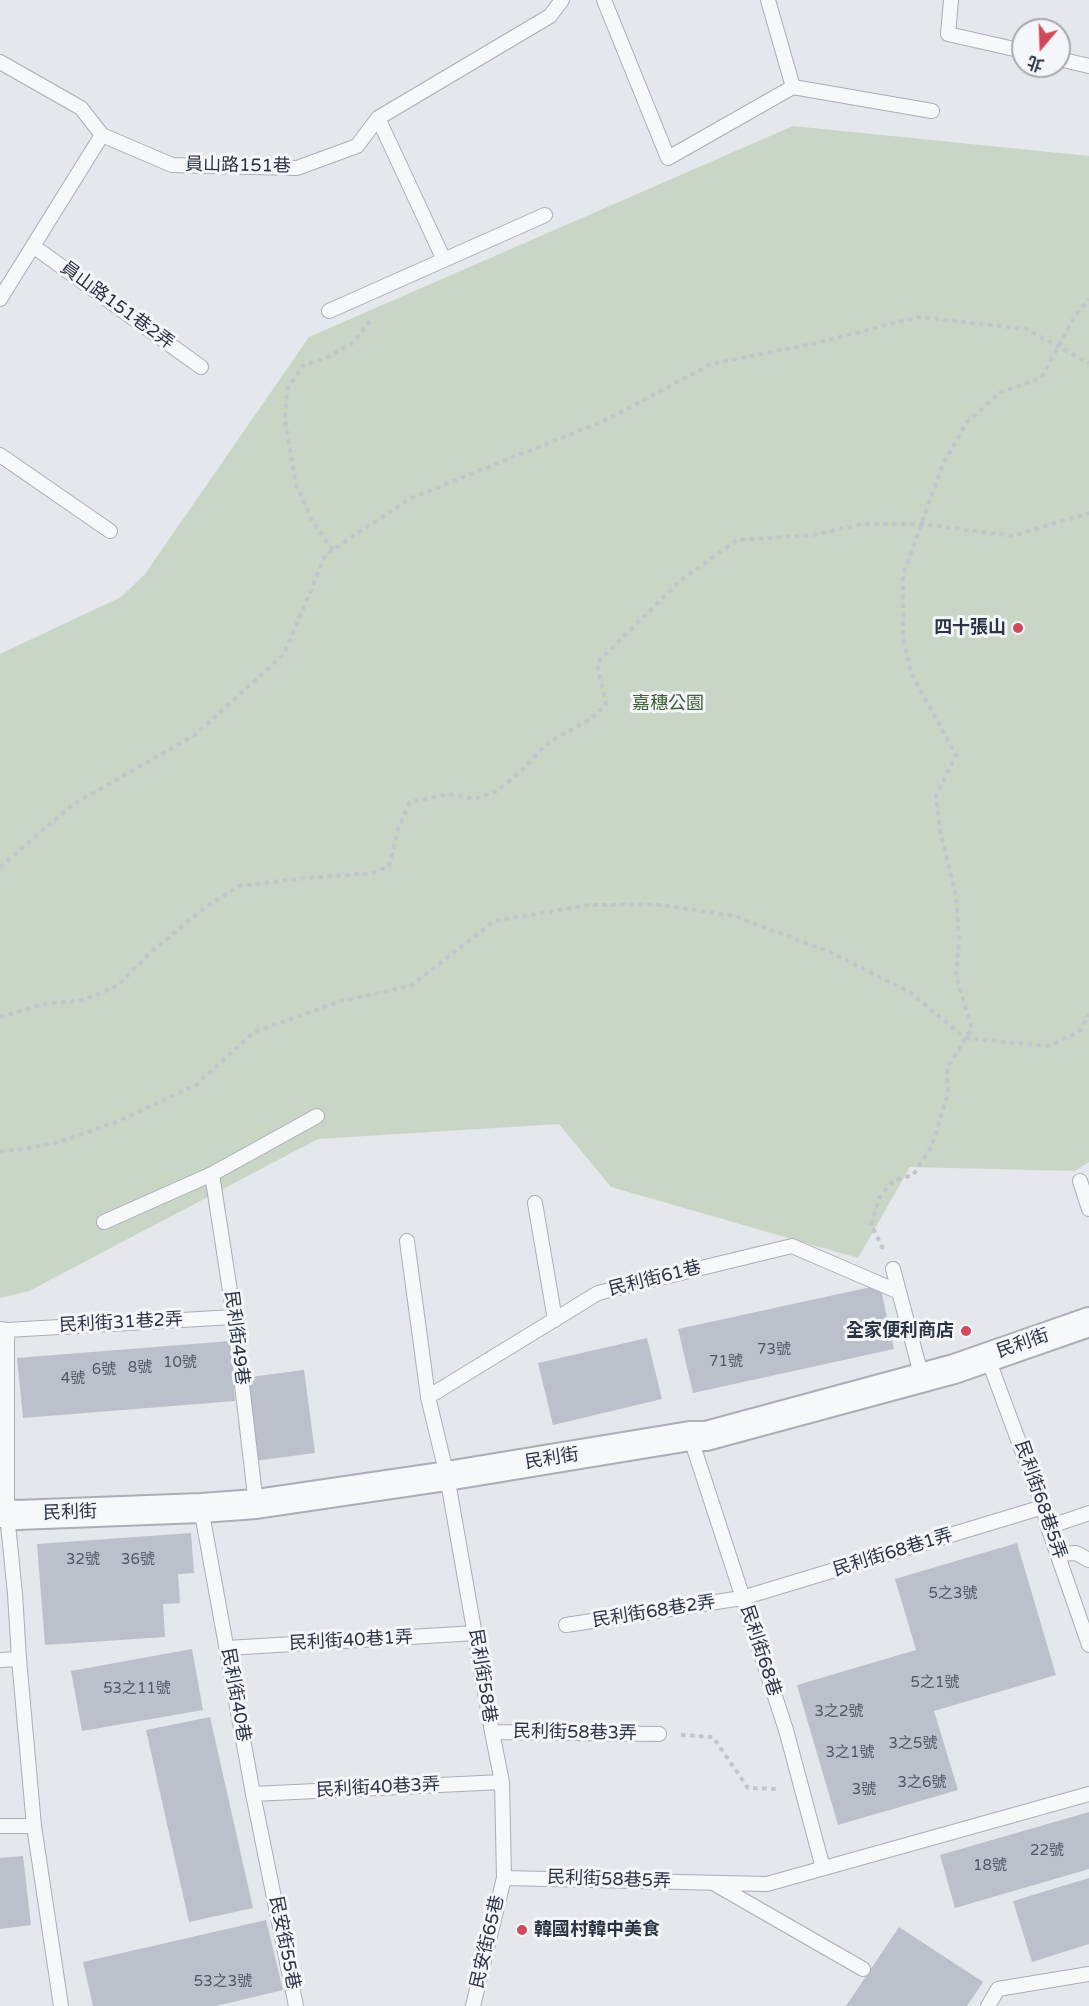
<!DOCTYPE html>
<html>
<head>
<meta charset="utf-8">
<style>
  body { margin:0 }
  #map { position:relative; width:1089px; height:2006px; overflow:hidden; background:#e4e7ec; font-family:"Varela Round","Noto Sans TC",sans-serif }
  canvas { display:block }
  .north { position:absolute; left:1011px; top:18px; width:60px; height:60px; box-sizing:border-box; background:#f4f6f9; border:2px solid #a4a8b1; border-radius:50%; rotate:199deg; font-size:16px; font-weight:700; line-height:24px; text-align:center; color:#2b3445 }
  .north::after { content:''; display:block; margin:auto; width:21px; height:27px; background:#d1495b; clip-path:polygon(50% 0,100% 100%,50% 72%,0 100%) }
</style>
</head>
<body>
<div id="map">
<canvas width="1089" height="2006"></canvas>
<div class="north">北</div>
</div>
<script>
const ctx = document.querySelector('canvas').getContext('2d');
ctx.lineJoin = 'round';
function fillPath(path, color) { ctx.fillStyle = color; ctx.fill(path, 'evenodd'); }
const toPath = rows => new Path2D(rows.map(r => 'M' + r).join(''));
function trace(path, color, width, dash) { ctx.strokeStyle = color; ctx.lineWidth = width; ctx.lineCap = dash ? 'butt' : 'round'; ctx.setLineDash(dash || []); ctx.stroke(path); }
function drawText(font, color, halo, rows, align = 'center') {
  ctx.font = font + ' "Varela Round","Noto Sans TC",sans-serif'; ctx.lineWidth = 6; ctx.setLineDash([]); ctx.textBaseline = 'middle'; ctx.strokeStyle = halo; ctx.fillStyle = color; for (const [text, x, y, turn = 0] of rows) {
    ctx.save(); ctx.translate(x, y); ctx.rotate((+turn || 0) * Math.PI / 180); ctx.textAlign = isNaN(turn) ? turn : align; if (halo) ctx.strokeText(text, 0, 0); ctx.fillText(text, 0, 0); ctx.restore();
  }
}
fillPath(toPath([
  [793,126,1089,156,1089,1162,1075,1171,910,1167,858,1258,611,1187,559,1124,318,1139,29,1291,0,1298,0,654,121,597,145,574,309,337]
]), '#c9d6c5');
fillPath(toPath([
  [880,1285,894,1349,693,1393,678,1329],
  [647,1338,662,1399,553,1425,538,1363],
  [230,1341,235,1401,23,1418,17,1358],
  [304,1370,315,1453,254,1461,243,1378],
  [191,1533,194,1573,178,1574,180,1603,163,1604,165,1637,45,1645,37,1544],
  [1017,1543,1056,1675,934,1711,958,1790,838,1825,797,1685,916,1650,895,1579],
  [192,1649,203,1710,82,1731,71,1671],
  [210,1717,253,1908,189,1922,146,1730],
  [1089,1812,1089,1869,955,1908,940,1855],
  [23,1856,31,1925,0,1929,0,1858],
  [1089,1878,1089,1944,1032,1962,1013,1901],
  [266,1920,283,1990,216,2006,93,2006,83,1962],
  [899,1927,983,1982,967,2006,846,2006]
]), '#bbc0ca');
const service = toPath([
  [604,0,668,158,793,87],
  [768,0,793,87,932,111],
  [951,0,948,34,1023,51],
  [1059,59,1089,66],
  [0,62,81,108,102,135,172,165,297,168,357,146,378,118,550,16,562,0],
  [378,118,444,260],
  [33,246,201,367],
  [0,299,102,135],
  [329,311,545,215],
  [0,455,110,531],
  [212,1174,234,1317,256,1504],
  [1080,1181,1089,1209],
  [535,1203,555,1320],
  [104,1222,212,1174,317,1116],
  [407,1241,428,1397,447,1476,492,1732,502,1782,504,1878,473,2006],
  [893,1269,922,1378],
  [0,1329,7,1330,234,1317],
  [7,1330,7,1514,15,1594,19,1659,34,1826,61,2006],
  [987,1356,1043,1507,1048,1527,1089,1645],
  [428,1397,598,1293,792,1246,899,1292],
  [690,1436,786,1730,823,1868],
  [201,1508,253,1794,296,2006],
  [1048,1527,1089,1513],
  [1059,1554,1076,1553,1089,1560],
  [566,1625,742,1598,1043,1507],
  [227,1648,476,1633],
  [0,1660,19,1659],
  [492,1732,659,1734],
  [253,1794,502,1782],
  [0,1826,34,1826],
  [504,1878,767,1884,1089,1794],
  [715,1884,863,1969],
  [988,2006,998,1989,1089,1974]
]);
const minor = toPath([
  [0,1513,17,1515,201,1508,256,1504,447,1476,690,1436,706,1436,954,1369,1089,1322]
]);
trace(service, '#a9aeb7', 16);
trace(minor, '#a9aeb7', 32);
trace(toPath([
  [333,550,312,521,296,484,285,421,287,390,302,366,326,358,354,342,372,318],
  [0,867,72,805,195,735,284,654,326,554,411,498,606,420,711,364,816,343,918,317,1026,329,1089,363],
  [0,1017,45,1004,84,1000,117,986,150,953,186,923,206,907,239,886,296,879,373,873,389,866,398,829,410,802,449,794,475,799,497,791,521,771,549,742,589,720,606,705,597,663,680,581,737,540,813,535,863,524,923,524,1013,536,1089,513],
  [0,1151,18,1150,60,1142,116,1122,196,1085,254,1032,341,1001,411,986,494,921,588,905,662,905,734,916,830,952,911,993,965,1038,1048,1046,1079,1032,1089,1014],
  [883,1249,871,1224,880,1197,894,1180,913,1175,932,1146,948,1093,947,1068,972,1028,956,976,959,940,956,895,940,831,936,796,956,755,911,673,903,638,903,575,943,464,967,422,1001,392,1041,378,1075,316,1089,299],
  [681,1735,713,1737,748,1788,779,1789]
]), '#c2c5cb', 4, [4.5, 4.5]);
trace(service, '#f7f8fa', 14);
trace(minor, '#f7f8fa', 28);
for (const [x, y, r, color] of [
  [1018,628,6,"#d1495b"],
  [966,1331,6,"#d1495b"],
  [522,1930,6,"#d1495b"]
]) { const dot = new Path2D(); dot.arc(x, y, r, 0, 2 * Math.PI); ctx.fillStyle = color; ctx.fill(dot); trace(dot, '#f4f6f9', 2); }
drawText('15px', '#4f5766', null, [
  ["73號",774,1350],
  ["71號",726,1362],
  ["10號",180,1363],
  ["8號",140,1368],
  ["6號",104,1370],
  ["4號",73,1379],
  ["32號",83,1560],
  ["36號",138,1560],
  ["5之3號",953,1594],
  ["5之1號",935,1683],
  ["53之11號",137,1689],
  ["3之2號",839,1712],
  ["3之5號",913,1744],
  ["3之1號",850,1753],
  ["3之6號",922,1783],
  ["3號",864,1790],
  ["22號",1047,1851],
  ["18號",990,1866],
  ["53之3號",223,1982]
]);
drawText('18px', '#2b3445', '#f4f6f9', [
  ["員山路151巷",238,166,1],
  ["員山路151巷2弄",117,306,36],
  ["民利街61巷",655,1279,-14],
  ["民利街31巷2弄",121,1323,-3],
  ["民利街49巷",236,1338,83],
  ["民利街",1023,1344,-19],
  ["民利街",552,1459,-9],
  ["民利街68巷5弄",1040,1500,71],
  ["民利街",70,1513,-2],
  ["民利街68巷1弄",893,1553,-17],
  ["民利街68巷2弄",654,1612,-9],
  ["民利街40巷1弄",351,1641,-3],
  ["民利街68巷",760,1651,72],
  ["民利街58巷",482,1676,81],
  ["民利街40巷",235,1695,80],
  ["民利街58巷3弄",575,1733,1],
  ["民利街40巷3弄",378,1788,-3],
  ["民利街58巷5弄",609,1880,2],
  ["民安街65巷",488,1942,-77],
  ["民安街55巷",284,1943,79]
]);
drawText('bold 18px', '#2b3445', '#f4f6f9', [
  ["四十張山",1006,628],
  ["全家便利商店",954,1331],
  ["韓國村韓中美食",534,1930,"left"]
], 'right');
drawText('18px', '#3f6138', '#f4f6f9', [
  ["嘉穗公園",668,704]
]);
</script>
</body>
</html>
